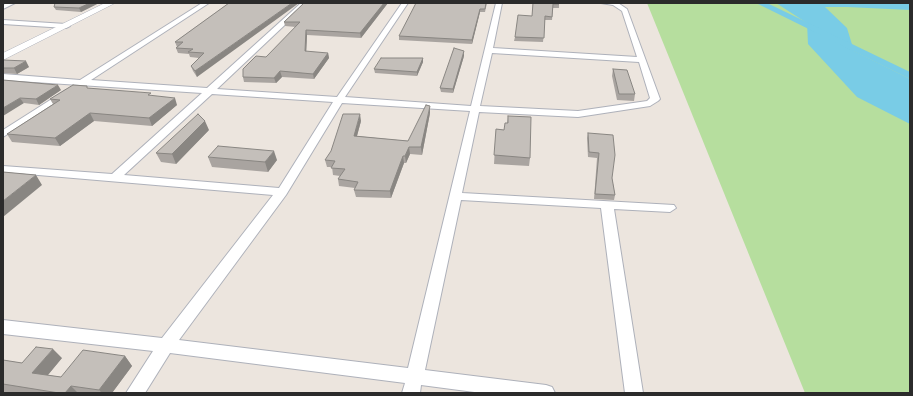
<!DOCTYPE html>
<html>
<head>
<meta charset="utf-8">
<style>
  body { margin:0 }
  #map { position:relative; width:913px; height:396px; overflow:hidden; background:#ece5de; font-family:"IBM Plex Sans",sans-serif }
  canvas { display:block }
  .frame { position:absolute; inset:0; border:4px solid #2b2b2b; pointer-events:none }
</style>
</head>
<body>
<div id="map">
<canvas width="913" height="396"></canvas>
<div class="frame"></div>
</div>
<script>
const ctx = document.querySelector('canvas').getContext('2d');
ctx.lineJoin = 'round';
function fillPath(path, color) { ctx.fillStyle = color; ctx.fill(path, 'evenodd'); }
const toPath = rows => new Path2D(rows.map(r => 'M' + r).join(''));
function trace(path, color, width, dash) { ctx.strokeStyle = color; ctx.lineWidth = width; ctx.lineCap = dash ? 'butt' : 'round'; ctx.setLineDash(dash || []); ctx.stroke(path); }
fillPath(toPath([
  [647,3,910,3,910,393,805,393]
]), '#b6de9e');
fillPath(toPath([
  [776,3,910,3,910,10,847,7,825,7,847,28,854,51,910,79,910,124,857,97,808,44,807,23]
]), '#79cce6');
fillPath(toPath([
  [756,3,767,3,910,72,910,79,756,3]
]), '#79cce6');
const minor = toPath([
  [7,3,15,3,3,9,3,5,7,3],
  [202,3,209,3,91,80,207,88,301,3,308,3,217,89,337,97,402,3,408,3,345,97,471,106,496,3,502,3,493,48,637,57,622,11,613,5,601,3,618,3,627,9,660,99,658,101,650,106,578,117,479,112,462,193,674,205,676,208,670,212,614,209,643,393,625,393,601,208,461,200,425,370,546,385,552,387,555,393,482,393,421,385,420,393,402,393,405,383,170,353,145,393,126,393,153,351,3,334,3,320,162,338,273,195,3,172,3,166,112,174,202,93,3,80,3,74,80,80,202,3],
  [492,53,639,62,650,98,647,101,578,111,480,106,492,53],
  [212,94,333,102,279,188,124,175,212,94],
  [342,103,470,111,408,368,179,340,286,195,342,103],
  [3,20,66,24,70,26,66,28,3,24,3,20],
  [66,90,69,91,69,95,3,137,3,130,66,90]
]);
const tertiary = toPath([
  [105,3,115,3,3,60,3,53,105,3]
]);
trace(minor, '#aeb1ba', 2);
trace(tertiary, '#aeb1ba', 1);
fillPath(minor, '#fff');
fillPath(tertiary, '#fff');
fillPath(toPath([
  [99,3,81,12,56,10,54,7],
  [229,3,197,77,193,71,191,66,199,58,190,57,189,54,178,53,176,48,177,47,175,42],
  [304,3,388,3,361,38,307,35,306,52,328,53,329,58,314,79,282,77,276,83,244,82,243,77,266,57,296,27,285,26,284,22],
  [487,3,485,12,480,12,472,44,399,40,399,36],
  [533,3,559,3,559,8,553,8,552,20,545,20,543,42,514,41,515,37,532,16],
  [464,56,453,93,441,92,440,88],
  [423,58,423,62,417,76,375,73,374,69],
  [3,60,29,67,17,74,3,73],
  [613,69,635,94,634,101,617,100,612,76],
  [3,80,61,90,39,105,24,103],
  [89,88,152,96,177,105,152,126,94,121,60,146,12,142,7,134,53,104,50,99],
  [430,113,422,155,410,154,406,163,404,163,391,198,356,197,354,190,355,188,339,186,338,179,340,176,333,175,332,167,327,167,325,160,361,121,357,136,408,141],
  [508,116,530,158,529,166,494,164,496,129,504,130,507,123],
  [209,130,176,164,161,162,156,153],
  [588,133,612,178,615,195,614,200,594,199,597,158,588,157,587,138],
  [208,157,277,160,268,172,212,167],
  [125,356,132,366,112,393,9,393,3,392,3,360,22,363,62,358,48,375,61,377]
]), '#a9a4a0');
fillPath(toPath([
  [90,3,99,3,81,12,79,8],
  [292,3,299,3,197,77,195,71],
  [384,3,388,3,361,38,360,33],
  [480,9,480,12,472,44,472,40],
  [306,30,307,35,306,57,305,51],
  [464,51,464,56,453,93,453,89],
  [328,53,329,58,314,79,313,74],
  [423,58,423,62,417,76,417,72],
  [26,61,29,67,17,74,14,68],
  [280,71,282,77,276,83,274,78],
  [58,85,61,90,39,105,36,99],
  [20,98,24,103,3,116,3,108],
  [175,98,177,105,152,126,149,118],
  [430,106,430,113,422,155,421,147],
  [90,113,94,121,60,146,55,138],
  [360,114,361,121,355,143,354,136],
  [205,121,209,130,176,164,172,154],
  [409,147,410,154,406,163,405,156],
  [274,151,277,160,268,172,265,162],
  [403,156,404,163,391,198,390,191],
  [36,175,42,185,3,217,3,201],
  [53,349,62,358,42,382,32,373],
  [125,356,132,366,112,393,102,393,99,390],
  [71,386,78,393,65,393]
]), '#898682');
const building = toPath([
  [55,3,90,3,79,8,54,7,55,3],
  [229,3,292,3,195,71,191,66,204,53,188,52,193,49,176,48,183,42,175,42,229,3],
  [304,3,384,3,360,33,306,30,305,51,328,53,313,74,280,71,274,78,243,77,243,69,256,56,266,57,300,22,284,22,304,3],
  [416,3,486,3,485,9,480,9,472,40,399,36,416,3],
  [533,3,559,3,559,4,553,4,552,17,545,16,544,38,515,37,518,15,532,16,533,3],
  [454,48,464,51,453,89,440,88,454,48],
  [381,58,423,58,417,72,374,69,381,58],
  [3,60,26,61,14,68,3,68,3,60],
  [613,69,627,70,635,94,619,94,613,69],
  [3,80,58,85,36,99,20,98,3,108,3,80],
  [73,85,87,86,87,88,151,93,148,95,175,98,149,118,90,113,55,138,7,134,60,100,50,99,73,85],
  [426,105,430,106,421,147,409,147,405,156,403,156,390,191,354,190,358,182,338,179,345,169,331,168,335,161,325,160,331,151,343,114,360,114,354,136,408,141,426,105],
  [198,114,205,121,172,154,156,153,198,114],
  [508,116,531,117,530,158,494,155,496,129,504,130,505,123,508,123,508,116],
  [588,133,613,135,615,155,612,178,615,195,595,194,599,153,589,152,588,133],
  [218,146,274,151,265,162,208,157,218,146],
  [3,172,36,175,3,201,3,172],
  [36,347,53,349,32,373,61,377,83,350,125,356,99,390,71,386,65,393,59,393,3,384,3,360,22,363,36,347]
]);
fillPath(building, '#c4bfba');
trace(building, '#898682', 1);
</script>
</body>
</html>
